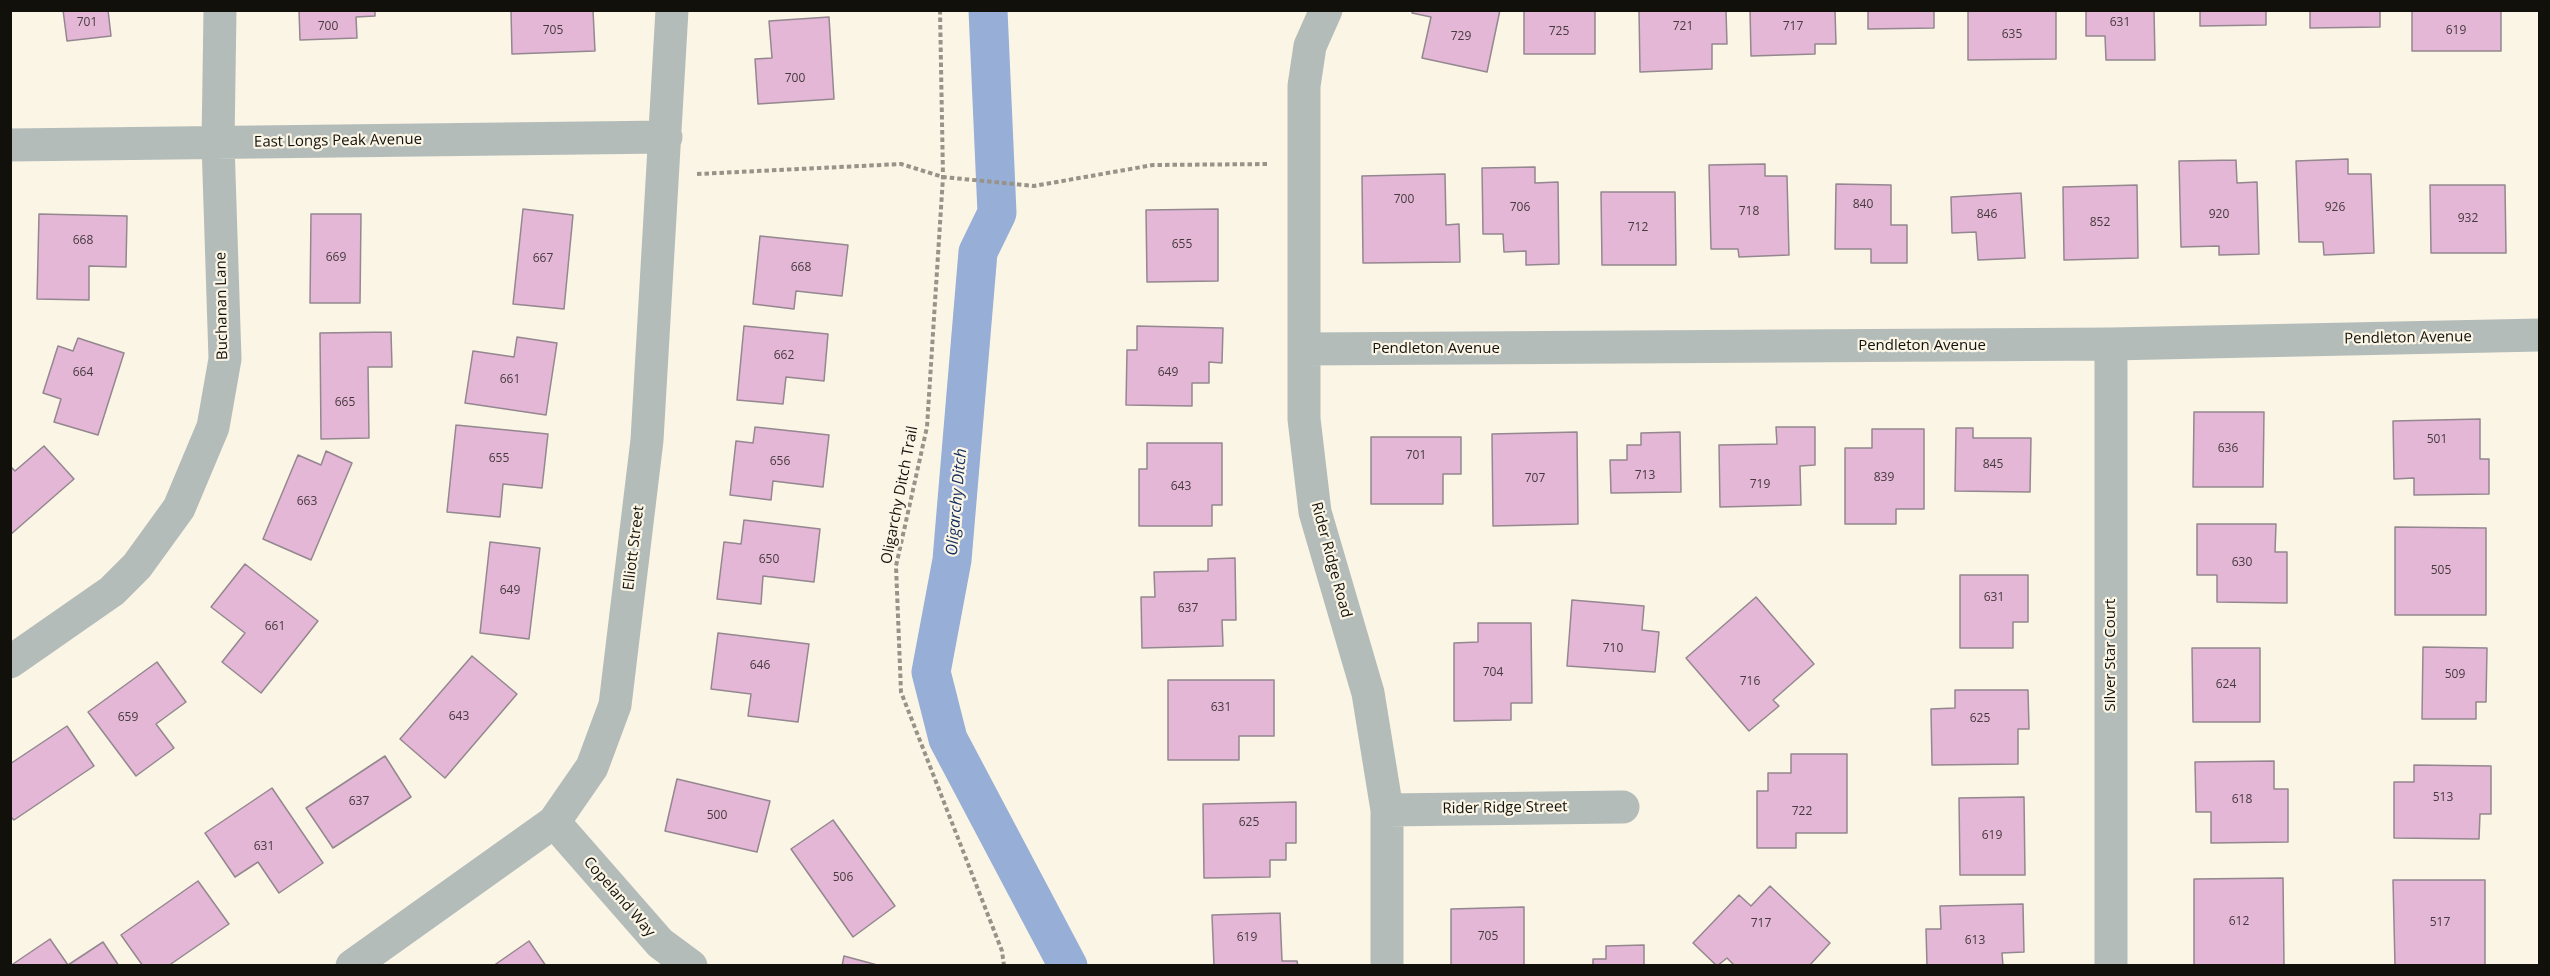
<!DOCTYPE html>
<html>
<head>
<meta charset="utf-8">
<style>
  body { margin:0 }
  #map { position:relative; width:2550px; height:976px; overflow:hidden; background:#fbf5e6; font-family:"Open Sans",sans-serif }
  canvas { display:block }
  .frame { position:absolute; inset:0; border:12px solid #12100b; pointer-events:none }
</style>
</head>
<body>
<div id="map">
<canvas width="2550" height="976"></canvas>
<div class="frame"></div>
</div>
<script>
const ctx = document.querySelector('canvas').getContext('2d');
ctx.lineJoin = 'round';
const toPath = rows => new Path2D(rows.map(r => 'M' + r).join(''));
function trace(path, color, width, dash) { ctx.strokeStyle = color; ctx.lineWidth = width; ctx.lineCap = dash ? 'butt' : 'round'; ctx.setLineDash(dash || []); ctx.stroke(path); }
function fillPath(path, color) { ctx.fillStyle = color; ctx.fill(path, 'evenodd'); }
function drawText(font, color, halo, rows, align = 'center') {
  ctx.font = font + ' "Open Sans",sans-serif'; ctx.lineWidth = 4.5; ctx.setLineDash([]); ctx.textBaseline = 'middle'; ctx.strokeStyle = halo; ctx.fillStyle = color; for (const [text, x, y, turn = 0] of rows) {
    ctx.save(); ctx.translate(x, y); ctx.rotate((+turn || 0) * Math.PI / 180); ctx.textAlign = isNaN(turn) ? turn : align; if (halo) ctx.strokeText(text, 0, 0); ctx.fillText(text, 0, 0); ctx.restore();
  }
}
trace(toPath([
  [988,10,997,213,978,252,952,560,931,672,948,739,1068,966]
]), '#97aed6', 39);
const building = toPath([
  [63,10,108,10,111,36,67,41,63,10],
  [299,10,375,10,375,16,356,17,357,38,300,40,299,10],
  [511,10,593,10,595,51,512,54,511,10],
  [1413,10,1500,10,1487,72,1422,58,1431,17,1412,13,1413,10],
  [1524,10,1595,10,1595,54,1524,54,1524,10],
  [1639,10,1726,10,1727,44,1712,44,1712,69,1640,72,1639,10],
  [1750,10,1835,10,1836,44,1815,44,1815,54,1751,56,1750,10],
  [1868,10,1934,10,1934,28,1868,29,1868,10],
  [1968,10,2056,10,2056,59,1968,60,1968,10],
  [2086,10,2154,10,2155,60,2106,60,2105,36,2086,36,2086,10],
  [2200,10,2266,10,2266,25,2200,26,2200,10],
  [2310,10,2380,10,2380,27,2310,28,2310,10],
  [2412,10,2501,10,2501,51,2412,51,2412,10],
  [829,17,834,99,758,104,755,59,772,58,769,21,829,17],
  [2348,159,2348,174,2371,174,2374,253,2324,255,2323,242,2299,242,2296,161,2348,159],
  [2236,160,2237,183,2257,182,2259,254,2219,255,2219,246,2181,247,2179,161,2236,160],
  [1765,164,1765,176,1787,176,1789,255,1739,257,1738,249,1711,249,1709,165,1765,164],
  [1535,167,1535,183,1558,182,1559,264,1526,265,1526,251,1504,252,1503,234,1483,234,1482,168,1535,167],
  [1445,174,1446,225,1459,224,1460,262,1363,263,1362,176,1445,174],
  [1836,184,1891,185,1891,225,1907,225,1907,263,1871,263,1871,249,1835,249,1836,184],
  [2137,185,2138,258,2064,260,2063,187,2137,185],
  [2430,185,2505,185,2506,253,2431,253,2430,185],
  [1601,192,1675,192,1676,265,1602,265,1601,192],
  [2021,193,2025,258,1978,260,1976,232,1952,233,1951,197,2021,193],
  [523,209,573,215,564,309,513,304,523,209],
  [1218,209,1218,281,1147,282,1146,210,1218,209],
  [39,214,127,216,126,267,89,266,89,300,37,299,39,214],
  [311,214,361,214,360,303,310,303,311,214],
  [760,236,848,245,842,296,796,291,794,309,753,304,760,236],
  [744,326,828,334,824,381,786,377,783,404,737,400,744,326],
  [1137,326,1223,328,1222,363,1209,362,1209,383,1192,383,1192,406,1126,405,1127,350,1137,350,1137,326],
  [391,332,392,367,368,367,369,438,321,439,320,333,391,332],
  [517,337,557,343,546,415,465,403,473,351,514,357,517,337],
  [78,338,124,353,98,435,54,422,61,399,43,393,58,346,73,351,78,338],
  [2194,412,2264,412,2263,487,2193,487,2194,412],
  [2480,419,2480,459,2489,459,2489,494,2414,495,2414,478,2394,479,2393,421,2480,419],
  [456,425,548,434,542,488,503,484,500,517,447,512,456,425],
  [755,427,829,435,823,487,773,481,771,500,730,495,736,441,753,443,755,427],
  [1776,427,1815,427,1815,465,1800,466,1801,505,1720,507,1719,445,1777,444,1776,427],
  [1956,428,1973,428,1973,438,2031,438,2030,492,1955,491,1956,428],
  [1872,429,1924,429,1924,509,1896,509,1896,524,1845,524,1845,448,1872,448,1872,429],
  [1577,432,1578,524,1493,526,1492,434,1577,432],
  [1680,432,1681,492,1611,493,1610,460,1627,460,1627,445,1641,445,1641,433,1680,432],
  [1371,437,1461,437,1461,474,1443,474,1443,504,1371,504,1371,437],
  [1147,443,1222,443,1222,505,1212,505,1212,526,1139,526,1139,469,1147,469,1147,443],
  [44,446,74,479,10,535,10,466,15,471,44,446],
  [326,451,352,463,311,560,263,539,298,455,321,465,326,451],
  [744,520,820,529,814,582,763,576,761,604,717,599,724,542,741,544,744,520],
  [2197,524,2276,524,2275,552,2287,552,2287,603,2217,602,2217,575,2197,575,2197,524],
  [2395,527,2486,528,2486,615,2395,615,2395,527],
  [490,542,540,548,529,639,480,633,490,542],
  [1235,558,1236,620,1222,620,1223,646,1142,648,1141,597,1155,597,1154,572,1208,571,1208,559,1235,558],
  [245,564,318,621,261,693,222,662,245,633,211,607,245,564],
  [1960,575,2028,575,2028,622,2013,622,2013,648,1960,648,1960,575],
  [1756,597,1814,664,1773,700,1779,706,1749,731,1686,658,1756,597],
  [1572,600,1644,606,1642,630,1659,632,1655,672,1567,666,1572,600],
  [1478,623,1531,623,1532,703,1511,703,1511,720,1454,721,1454,643,1478,642,1478,623],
  [718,633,809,644,798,722,748,716,751,694,711,689,718,633],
  [2423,647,2487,648,2486,702,2476,702,2476,719,2422,719,2423,647],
  [2192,648,2260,648,2260,722,2193,722,2192,648],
  [472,656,517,694,445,778,400,739,472,656],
  [157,662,186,702,156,724,174,748,136,776,88,712,157,662],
  [1168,680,1274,680,1274,736,1239,736,1239,760,1168,760,1168,680],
  [1955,690,2028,690,2029,729,2018,729,2018,764,1932,765,1931,709,1955,708,1955,690],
  [67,726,94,766,14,820,10,816,10,764,67,726],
  [1791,754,1847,754,1847,833,1796,833,1796,848,1757,848,1757,791,1768,791,1768,773,1791,773,1791,754],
  [385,756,411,797,333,848,306,808,385,756],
  [2274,761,2274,789,2288,789,2288,842,2211,843,2211,812,2196,812,2195,762,2274,761],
  [2414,765,2491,766,2491,814,2480,814,2479,839,2394,838,2394,782,2414,782,2414,765],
  [677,779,770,801,757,852,665,831,677,779],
  [272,788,323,863,279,893,258,862,235,877,205,833,272,788],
  [2024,797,2025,875,1960,875,1959,798,2024,797],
  [1296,802,1296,843,1286,843,1286,860,1270,860,1270,877,1204,878,1203,804,1296,802],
  [833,820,895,906,853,937,791,849,833,820],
  [2283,878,2284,966,2194,966,2194,879,2283,878],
  [2393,880,2485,880,2485,966,2395,966,2393,880],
  [198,881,229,924,168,966,143,966,121,935,198,881],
  [1770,886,1830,943,1809,966,1735,966,1727,958,1717,966,1693,943,1739,895,1751,906,1770,886],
  [2023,904,2024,952,2002,953,2003,966,1927,966,1926,929,1941,929,1940,906,2023,904],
  [1524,907,1524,966,1451,966,1451,909,1524,907],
  [1280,913,1282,961,1297,961,1298,966,1214,966,1212,915,1280,913],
  [50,939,68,965,103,942,119,966,10,966,50,939],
  [529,941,546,966,493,966,529,941],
  [1644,945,1644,966,1593,966,1593,959,1606,959,1606,946,1644,945],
  [844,956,881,966,842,966,844,956]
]);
fillPath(building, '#e3b7d5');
trace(building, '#94878f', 1.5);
trace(toPath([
  [940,10,943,177,927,427,896,566,901,692,1002,951,1004,966],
  [697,174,901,164,943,177,1034,186,1153,165,1270,164]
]), '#989389', 4, [4.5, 3]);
trace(toPath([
  [1326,10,1310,46,1304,86,1304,419,1315,512,1368,693,1387,810,1387,966],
  [10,145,666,137],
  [1305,349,2111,344,2540,335],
  [10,662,112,591,137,566,179,508,213,427,225,359,218,143,220,10],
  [1387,810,1623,807],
  [554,822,660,943,691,966],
  [352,966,554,822,592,767,615,705,647,440,672,10],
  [2111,966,2111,344]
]), '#b4bcb9', 33);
drawText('12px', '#463a3e', null, [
  ["701",87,23],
  ["631",2120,23],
  ["700",328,27],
  ["721",1683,27],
  ["717",1793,27],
  ["705",553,31],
  ["619",2456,31],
  ["725",1559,32],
  ["635",2012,35],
  ["729",1461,37],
  ["700",795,79],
  ["700",1404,200],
  ["840",1863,205],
  ["706",1520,208],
  ["926",2335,208],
  ["718",1749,212],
  ["846",1987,215],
  ["920",2219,215],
  ["932",2468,219],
  ["852",2100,223],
  ["712",1638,228],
  ["668",83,241],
  ["655",1182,245],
  ["669",336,258],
  ["667",543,259],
  ["668",801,268],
  ["662",784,356],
  ["664",83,373],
  ["649",1168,373],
  ["661",510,380],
  ["665",345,403],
  ["501",2437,440],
  ["636",2228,449],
  ["701",1416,456],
  ["655",499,459],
  ["656",780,462],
  ["845",1993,465],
  ["713",1645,476],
  ["839",1884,478],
  ["707",1535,479],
  ["719",1760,485],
  ["643",1181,487],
  ["663",307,502],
  ["650",769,560],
  ["630",2242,563],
  ["505",2441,571],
  ["649",510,591],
  ["631",1994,598],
  ["637",1188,609],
  ["661",275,627],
  ["710",1613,649],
  ["646",760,666],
  ["704",1493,673],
  ["509",2455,675],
  ["716",1750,682],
  ["624",2226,685],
  ["631",1221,708],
  ["643",459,717],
  ["659",128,718],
  ["625",1980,719],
  ["513",2443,798],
  ["618",2242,800],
  ["637",359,802],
  ["722",1802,812],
  ["500",717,816],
  ["625",1249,823],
  ["619",1992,836],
  ["631",264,847],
  ["506",843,878],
  ["612",2239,922],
  ["517",2440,923],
  ["717",1761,924],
  ["705",1488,937],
  ["619",1247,938],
  ["613",1975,941]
]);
drawText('15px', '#12100b', '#fbf5e6', [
  ["East Longs Peak Avenue",338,141,-1],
  ["Buchanan Lane",222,306,-91],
  ["Pendleton Avenue",2408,338,-1],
  ["Pendleton Avenue",1922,346],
  ["Pendleton Avenue",1436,349],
  ["Oligarchy Ditch Trail",900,495,-79],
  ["Elliott Street",634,548,-83],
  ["Rider Ridge Road",1331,560,75],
  ["Silver Star Court",2111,655,-90],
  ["Rider Ridge Street",1505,808,-1],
  ["Copeland Way",619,897,49]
]);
drawText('italic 16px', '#152f60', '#fbf5e6', [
  ["Oligarchy Ditch",957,502,-85]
]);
</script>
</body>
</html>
